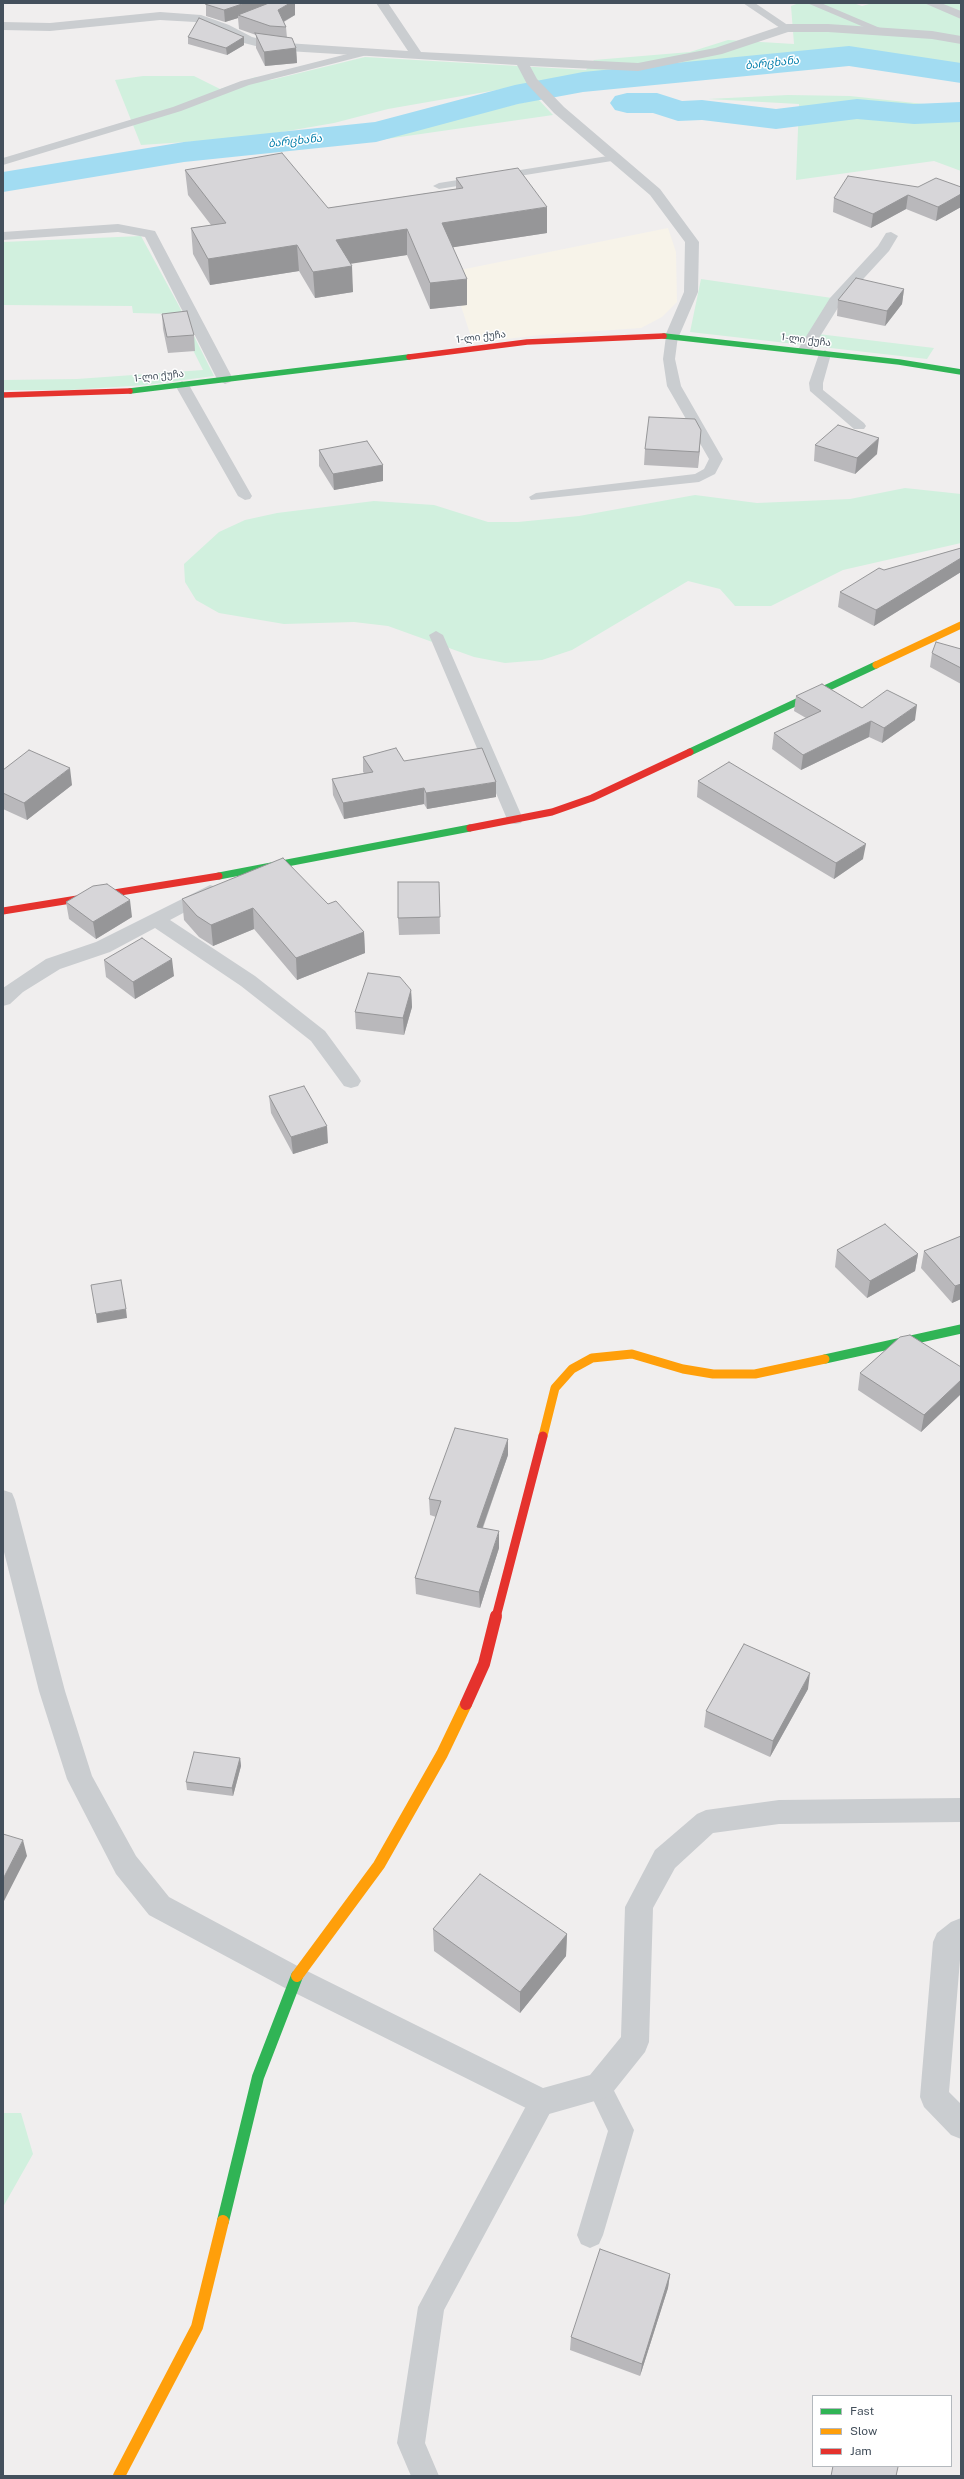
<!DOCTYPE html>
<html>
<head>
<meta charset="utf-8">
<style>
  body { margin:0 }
  #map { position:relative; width:964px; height:2479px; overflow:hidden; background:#f0eeee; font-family:"Public Sans",sans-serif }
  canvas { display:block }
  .frame { position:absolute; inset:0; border:4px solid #44505c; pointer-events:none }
  .legend { position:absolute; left:812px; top:2395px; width:140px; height:72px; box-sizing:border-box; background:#fff; border:1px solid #b4b9be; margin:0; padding:5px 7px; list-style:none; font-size:12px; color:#44505c }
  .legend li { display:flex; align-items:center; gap:8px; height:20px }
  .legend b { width:20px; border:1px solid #b4b9be }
</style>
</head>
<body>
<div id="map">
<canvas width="964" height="2479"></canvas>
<div class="frame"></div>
<ul class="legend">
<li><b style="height:5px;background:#30b455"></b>Fast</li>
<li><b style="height:5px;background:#ff9f0a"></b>Slow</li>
<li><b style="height:5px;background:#e5322d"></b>Jam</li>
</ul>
</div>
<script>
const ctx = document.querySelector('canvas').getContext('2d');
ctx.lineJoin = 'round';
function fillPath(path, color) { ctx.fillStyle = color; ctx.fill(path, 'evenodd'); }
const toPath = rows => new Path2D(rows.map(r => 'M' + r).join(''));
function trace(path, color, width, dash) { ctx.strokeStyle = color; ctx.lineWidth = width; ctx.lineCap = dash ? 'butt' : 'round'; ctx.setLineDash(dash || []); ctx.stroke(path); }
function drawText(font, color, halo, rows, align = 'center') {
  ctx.font = font + ' "Public Sans","Noto Sans Georgian",sans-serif'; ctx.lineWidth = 3; ctx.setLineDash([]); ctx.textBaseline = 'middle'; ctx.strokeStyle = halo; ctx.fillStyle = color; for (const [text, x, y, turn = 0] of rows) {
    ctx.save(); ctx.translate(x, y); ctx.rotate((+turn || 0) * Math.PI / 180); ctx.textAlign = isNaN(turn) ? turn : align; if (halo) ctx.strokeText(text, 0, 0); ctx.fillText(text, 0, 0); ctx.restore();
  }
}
fillPath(toPath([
  [668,228,676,252,677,302,662,317,641,328,540,335,473,343,450,272]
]), '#f7f3e9');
fillPath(toPath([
  [799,3,853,3,862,6,873,3,961,3,961,67,930,66,898,58,842,50,804,52,757,62,571,77,388,109,334,123,247,138,141,145,115,80,143,76,194,76,220,89,256,77,271,80,365,57,586,70,594,60,690,52,728,40,794,44,791,6],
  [788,95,850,96,961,108,961,171,934,161,796,180,799,104,708,99],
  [538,99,553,115,372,141,287,149,386,135],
  [141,236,179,306,214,376,146,385,70,390,3,390,3,380,77,379,203,370,175,314,133,313,132,306,3,305,3,242],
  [701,279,832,298,810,333,934,348,927,359,690,332],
  [905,488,961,494,961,543,843,570,771,606,735,606,720,589,688,581,572,650,542,660,505,663,474,657,388,626,354,622,284,624,219,613,196,600,185,582,184,564,219,532,245,520,277,513,374,501,434,505,488,522,518,522,579,516,695,495,757,503,850,499],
  [3,2113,21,2113,33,2154,3,2207]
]), '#d1f0de');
fillPath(toPath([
  [849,46,961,63,961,83,849,66,583,92,518,104,376,142,184,162,3,192,3,172,184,142,375,122,515,85,583,72,849,46],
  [627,93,657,93,682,101,702,100,776,109,857,99,914,104,961,102,961,122,914,124,857,119,776,129,702,120,678,121,653,113,627,113,615,110,610,103,615,96,627,93]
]), '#a2dcf2');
fillPath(toPath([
  [743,3,755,3,792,28,787,31,783,30,743,3],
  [807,3,821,3,887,31,882,34,878,33,807,3],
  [367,49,371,50,371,54,249,85,181,111,3,165,3,158,173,107,241,81,367,49],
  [614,155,618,156,618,160,439,189,433,186,439,183,614,155],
  [672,332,678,336,675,359,681,386,723,459,715,474,699,482,531,500,529,497,536,493,695,474,704,469,709,459,667,386,663,359,666,336,672,332],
  [825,350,831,354,823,383,823,390,864,423,866,426,864,429,854,429,810,391,809,383,819,354,825,350],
  [182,381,189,385,252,496,250,499,245,500,238,496,175,385,182,381],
  [436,631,443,635,523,819,521,823,515,824,509,823,507,819,429,635,436,631],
  [599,2075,608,2079,634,2130,603,2235,599,2244,590,2248,581,2244,577,2235,608,2131,587,2087,590,2079,599,2075],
  [542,2090,551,2093,555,2102,551,2111,444,2310,425,2443,439,2476,411,2476,397,2443,418,2307,533,2093,542,2090]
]), '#cacdd0');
fillPath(toPath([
  [376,3,388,3,421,52,638,63,715,48,787,24,828,24,932,31,961,36,961,44,932,39,828,32,788,32,722,54,638,71,530,66,537,79,564,107,660,189,699,242,698,292,679,336,672,340,665,336,684,292,685,242,650,195,554,113,527,84,517,65,271,50,244,43,221,31,195,22,160,20,50,31,3,30,3,22,50,23,160,12,201,15,229,25,252,37,271,42,408,51,376,3],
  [924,3,941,3,961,11,961,19,924,3],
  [118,224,155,231,233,379,230,382,225,384,217,379,145,237,118,232,3,240,3,232,118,224],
  [891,232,898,236,889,251,841,303,809,354,799,354,797,351,830,298,878,246,886,233,891,232],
  [210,885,217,887,220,891,217,895,170,920,255,976,325,1031,358,1076,361,1081,358,1086,351,1088,344,1086,311,1041,241,986,155,928,110,952,60,969,23,992,10,1004,3,1006,3,988,46,959,96,942,210,885],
  [3,1490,12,1493,15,1500,65,1691,92,1776,136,1856,169,1897,305,1970,543,2088,590,2075,621,2037,625,1907,655,1850,697,1814,706,1810,779,1800,961,1798,961,1822,779,1824,713,1833,675,1868,653,1908,649,2042,645,2052,609,2097,542,2116,285,1988,149,1915,116,1874,67,1779,39,1691,3,1548,3,1490],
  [961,1918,961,1948,949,2092,961,2104,961,2139,951,2135,924,2107,920,2097,933,1942,937,1933,951,1922,961,1918]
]), '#cacdd0');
trace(toPath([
  [664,336,899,362,961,372],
  [130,391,409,357]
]), '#30b455', 5.5);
trace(toPath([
  [690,752,876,665],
  [219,876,470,828]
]), '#30b455', 7);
trace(toPath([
  [825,1359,961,1329]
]), '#30b455', 9);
trace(toPath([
  [223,2221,258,2077,297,1976]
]), '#30b455', 12);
trace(toPath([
  [876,665,961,625]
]), '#ff9f0a', 7);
trace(toPath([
  [543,1436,555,1388,572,1369,592,1358,632,1354,683,1369,713,1374,755,1374,825,1359]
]), '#ff9f0a', 9);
trace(toPath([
  [297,1976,379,1865,442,1754,466,1704],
  [119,2476,197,2327,223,2221]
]), '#ff9f0a', 12);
trace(toPath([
  [409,357,527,342,664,336],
  [3,395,130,391]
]), '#e5322d', 5.5);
trace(toPath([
  [470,828,552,812,592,798,690,752],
  [3,911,219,876]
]), '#e5322d', 7);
trace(toPath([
  [496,1617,543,1436]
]), '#e5322d', 9);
trace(toPath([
  [466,1704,484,1664,496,1616]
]), '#e5322d', 12);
fillPath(toPath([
  [206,3,267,3,266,4,295,15,284,22,286,27,287,38,296,48,297,63,265,66,256,48,256,35,239,29,238,18,225,22,206,16],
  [188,37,244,37,244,45,227,55,188,44],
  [185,170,328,208,456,189,456,178,547,233,453,247,467,305,430,309,407,255,350,263,353,292,315,298,299,271,210,285,193,254,191,228,211,225,188,195],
  [918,187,961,187,961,207,936,221,906,209,871,228,833,212,834,198],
  [904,289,902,304,885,326,837,316,838,300],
  [162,314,194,335,195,351,168,353,163,329],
  [815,445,877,454,855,474,814,461],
  [700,446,698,468,644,465,645,449],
  [319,450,383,465,383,481,334,490,319,466],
  [961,548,961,572,874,626,838,607,840,592,884,570],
  [961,649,961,684,930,667,932,653],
  [796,696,862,708,915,720,882,743,869,737,801,770,772,749,774,733,806,718,794,711],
  [363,757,404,761,496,797,427,809,424,804,344,819,333,795,332,779,364,773,363,772],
  [3,770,72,785,27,820,3,809],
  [698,781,863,859,834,879,697,797],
  [439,882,440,934,399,935,398,918],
  [182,899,328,904,364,932,365,953,297,980,254,929,213,946,199,937,184,920],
  [66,902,132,917,96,939,69,919],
  [104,960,174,976,135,999,106,977],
  [411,990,412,1007,404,1035,356,1029,355,1012],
  [269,1096,328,1143,293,1154,271,1113],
  [961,1236,961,1299,952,1303,921,1268,924,1251],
  [837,1250,918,1254,915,1271,867,1298,835,1267],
  [961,1367,961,1394,921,1432,858,1390,860,1373],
  [508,1455,483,1528,499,1548,480,1608,416,1594,415,1578,436,1517,430,1515,429,1499],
  [808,1689,770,1757,704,1727,706,1711],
  [240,1758,241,1766,233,1796,187,1790,186,1782],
  [433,1929,567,1934,566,1956,520,2013,434,1951],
  [670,2274,668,2288,640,2376,570,2350,571,2337]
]), '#b9b8bb');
fillPath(toPath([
  [245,3,267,3,261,10,238,15,238,18,225,22,224,10],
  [290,3,295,3,295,15,279,24,278,10],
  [244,37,244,45,227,55,226,48],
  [296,48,297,63,265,66,264,52],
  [961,194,961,207,936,221,938,207],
  [908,195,906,209,871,228,873,214],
  [547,207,547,233,442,249,442,223],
  [407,229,407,255,337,266,336,240],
  [297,245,299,271,210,285,208,259],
  [352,266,353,292,315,298,313,272],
  [467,279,467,305,430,309,430,283],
  [904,289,902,304,885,326,887,311],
  [701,430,700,446,698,468,699,452],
  [879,438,877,454,855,474,857,458],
  [383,465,383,481,334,490,333,474],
  [961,558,961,572,874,626,876,610],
  [917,705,915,720,882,743,884,728],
  [871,721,869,737,801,770,803,755],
  [70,768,72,785,27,820,24,803],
  [496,782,496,797,427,809,426,793],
  [424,788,424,804,344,819,343,803],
  [866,844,863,859,834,879,836,863],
  [130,900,132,917,96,939,93,922],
  [253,908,254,929,213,946,211,925],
  [364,932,365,953,297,980,296,958],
  [172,959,174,976,135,999,133,982],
  [411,990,412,1007,404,1035,403,1018],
  [327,1126,328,1143,293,1154,291,1137],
  [918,1254,915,1271,867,1298,870,1281],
  [961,1284,961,1299,952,1303,955,1286],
  [126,1309,127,1318,97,1323,96,1314],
  [961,1380,961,1394,921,1432,924,1415],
  [508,1439,508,1455,477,1543,477,1527],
  [499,1531,499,1548,480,1608,479,1592],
  [810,1673,808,1689,770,1757,773,1741],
  [240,1758,241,1766,233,1796,232,1788],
  [23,1840,27,1856,3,1903,3,1879],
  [567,1934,566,1956,520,2013,520,1992],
  [670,2274,668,2288,640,2376,642,2364]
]), '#969698');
const building = toPath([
  [206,3,245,3,224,10,205,4,206,3],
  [269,3,290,3,278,10,286,27,270,26,238,15,269,3],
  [199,18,244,37,226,48,188,37,199,18],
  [255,33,292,38,296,48,264,52,255,33],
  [282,153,328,208,463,188,456,178,518,168,547,207,442,223,467,279,430,283,407,229,336,240,352,266,313,272,297,245,208,259,191,228,226,223,185,170,282,153],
  [848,176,918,187,936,178,961,187,961,194,938,207,908,195,873,214,834,198,848,176],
  [856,278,904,289,887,311,838,300,856,278],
  [187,311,194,335,167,337,162,314,187,311],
  [649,417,695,419,701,430,699,452,645,449,649,417],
  [838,425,879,438,857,458,815,445,838,425],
  [367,441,383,465,333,474,319,450,367,441],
  [961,548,961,558,876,610,840,592,879,568,884,570,961,548],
  [936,642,961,649,961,668,932,653,936,642],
  [822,684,862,708,887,690,917,705,884,728,871,721,803,755,774,733,821,711,796,696,822,684],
  [396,748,404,761,482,748,496,782,426,793,424,788,343,803,332,779,373,772,363,757,396,748],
  [29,750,70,768,24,803,3,793,3,770,29,750],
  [729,762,866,844,836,863,698,781,729,762],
  [283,858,328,904,336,901,364,932,296,958,253,908,211,925,197,916,182,899,283,858],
  [398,882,439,882,440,917,398,918,398,882],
  [107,884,130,900,93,922,66,902,93,886,107,884],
  [142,938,172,959,133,982,104,960,142,938],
  [368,973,400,977,411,990,403,1018,355,1012,368,973],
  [304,1086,327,1126,291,1137,269,1096,304,1086],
  [885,1224,918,1254,870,1281,837,1250,885,1224],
  [961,1236,961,1284,955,1286,924,1251,961,1236],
  [121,1280,126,1309,96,1314,91,1285,121,1280],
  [910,1335,961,1367,961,1380,924,1415,860,1373,900,1337,910,1335],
  [455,1428,508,1439,477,1527,499,1531,479,1592,415,1578,441,1501,429,1499,455,1428],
  [744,1644,810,1673,773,1741,706,1711,744,1644],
  [194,1752,240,1758,232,1788,186,1782,194,1752],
  [3,1834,23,1840,3,1879,3,1834],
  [480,1874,567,1934,520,1992,433,1929,480,1874],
  [600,2249,670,2274,642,2364,571,2337,600,2249],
  [833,2466,897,2466,898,2467,896,2476,831,2476,833,2466]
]);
fillPath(building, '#d7d6d9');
trace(building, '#969698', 1);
drawText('10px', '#44505c', '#fff', [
  ["1-ლი ქუჩა",481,337,-7],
  ["1-ლი ქუჩა",806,340,7],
  ["1-ლი ქუჩა",159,376,-6]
]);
drawText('italic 11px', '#027eab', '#fff', [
  ["ბარცხანა",772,63,-6],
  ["ბარცხანა",295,141,-6]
]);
</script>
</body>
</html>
